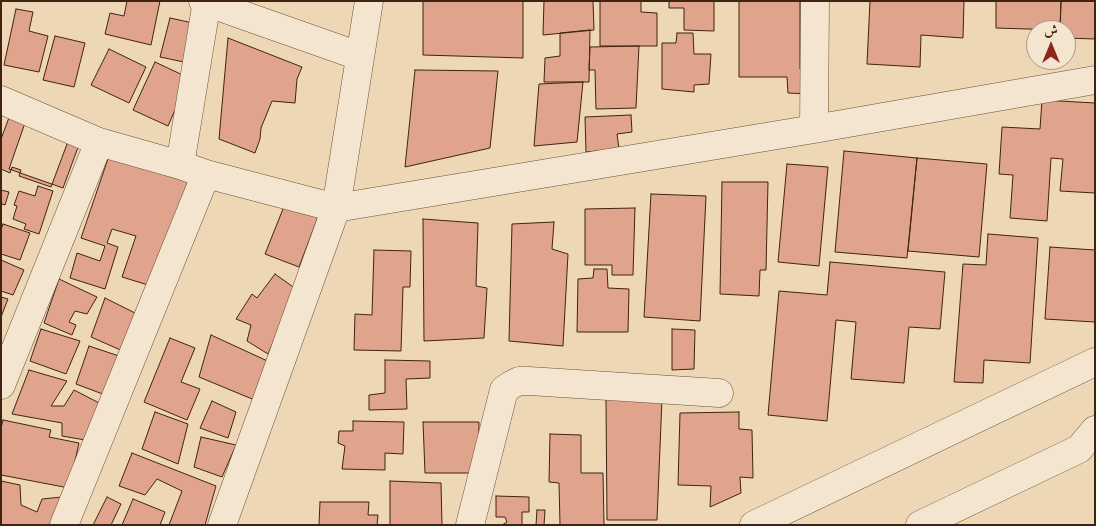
<!DOCTYPE html>
<html>
<head>
<meta charset="utf-8">
<style>
  body { margin:0 }
  #map { position:relative; width:1096px; height:526px; overflow:hidden; background:#edd7b5; font-family:"IM FELL Double Pica",Amiri,serif }
  canvas { display:block }
  .frame { position:absolute; inset:0; border:2px solid #402311; pointer-events:none }
  .north { position:absolute; left:1026px; top:20px; width:50px; height:50px; box-sizing:border-box; background:#f3e5cf; border:1px solid #ab9783; border-radius:50%; rotate:0deg; font-size:14px; font-weight:700; line-height:20px; text-align:center; color:#402311 }
  .north::after { content:''; display:block; margin:auto; width:18px; height:22px; background:#8f2418; clip-path:polygon(50% 0,100% 100%,50% 72%,0 100%) }
</style>
</head>
<body>
<div id="map">
<canvas width="1096" height="526"></canvas>
<div class="frame"></div>
<div class="north">ش</div>
</div>
<script>
const ctx = document.querySelector('canvas').getContext('2d');
ctx.lineJoin = 'round';
function fillPath(path, color) { ctx.fillStyle = color; ctx.fill(path, 'evenodd'); }
const toPath = rows => new Path2D(rows.map(r => 'M' + r).join(''));
function trace(path, color, width, dash) { ctx.strokeStyle = color; ctx.lineWidth = width; ctx.lineCap = dash ? 'butt' : 'round'; ctx.setLineDash(dash || []); ctx.stroke(path); }
const building = toPath([
  [127,1,160,1,151,45,105,34,110,13,124,16,127,1],
  [423,1,523,1,523,58,423,55,423,1],
  [544,1,593,1,594,30,543,35,544,1],
  [600,1,641,1,641,12,657,13,657,46,600,46,600,1],
  [669,1,714,1,714,31,684,30,684,8,669,8,669,1],
  [739,1,800,1,800,69,811,70,810,94,788,93,787,77,739,77,739,1],
  [870,1,964,1,963,38,921,35,920,67,867,64,870,1],
  [996,1,1061,1,1060,30,996,28,996,1],
  [1061,1,1095,1,1095,39,1066,38,1066,30,1060,30,1061,1],
  [16,9,33,12,29,31,48,36,39,72,4,65,16,9],
  [170,18,193,23,184,62,160,57,170,18],
  [590,30,589,82,544,82,545,58,560,56,560,33,590,30],
  [677,33,693,33,694,54,711,54,709,84,694,85,694,92,662,89,662,43,676,43,677,33],
  [55,36,85,43,74,87,43,80,55,36],
  [228,38,302,67,297,79,295,103,272,101,261,128,260,139,255,153,219,139,228,38],
  [639,46,636,108,596,109,595,70,589,70,590,47,639,46],
  [109,49,146,67,129,103,91,85,109,49],
  [155,62,189,78,168,126,133,110,155,62],
  [415,70,498,71,490,148,405,167,415,70],
  [583,82,577,142,534,146,539,84,583,82],
  [1042,100,1095,103,1095,193,1060,191,1063,159,1051,158,1047,221,1010,218,1013,175,999,174,1002,127,1040,129,1042,100],
  [10,115,70,136,51,187,19,176,21,170,12,167,10,173,1,169,1,139,10,115],
  [631,115,632,132,617,134,619,149,586,152,585,117,631,115],
  [25,123,80,142,63,188,9,169,25,123],
  [113,144,159,173,188,182,148,285,122,277,136,236,112,229,107,243,118,247,105,289,70,278,77,253,100,261,105,246,81,238,113,144],
  [844,151,917,158,907,258,835,252,844,151],
  [917,158,987,164,979,257,908,251,917,158],
  [787,164,828,167,819,266,778,262,787,164],
  [722,182,768,182,766,270,760,270,759,296,720,294,722,182],
  [38,186,53,191,39,234,24,229,26,224,13,219,17,206,14,205,19,191,35,196,38,186],
  [1,190,9,192,5,205,2,204,1,207,1,190],
  [651,194,706,196,700,321,644,317,651,194],
  [285,204,318,217,299,267,265,254,285,204],
  [635,208,633,275,612,275,612,265,585,265,585,209,635,208],
  [423,219,478,223,476,286,487,288,484,338,424,341,423,219],
  [554,222,552,249,568,254,563,346,509,341,512,224,554,222],
  [3,224,30,233,20,260,1,254,1,230,3,224],
  [988,234,1038,238,1030,363,984,360,983,383,954,382,963,264,986,265,988,234],
  [1050,247,1095,250,1095,322,1045,319,1050,247],
  [374,250,411,251,410,287,403,287,401,351,354,350,355,314,372,315,374,250],
  [1,260,24,270,13,295,1,291,1,260],
  [830,262,945,272,940,329,909,327,904,383,851,379,856,322,836,320,827,421,768,415,779,291,827,295,830,262],
  [594,269,607,269,608,288,629,289,628,332,577,332,578,279,593,278,594,269],
  [275,274,296,289,268,354,247,341,251,325,236,319,252,294,257,298,275,274],
  [59,279,97,297,87,314,75,311,69,322,76,325,72,335,44,323,59,279],
  [1,297,8,299,1,317,1,297],
  [105,298,139,315,125,352,91,337,105,298],
  [41,329,80,341,66,374,30,361,41,329],
  [672,329,695,330,694,369,672,370,672,329],
  [211,335,274,364,257,401,199,377,211,335],
  [170,338,195,348,181,382,200,389,187,420,144,402,170,338],
  [89,346,125,358,108,396,76,384,89,346],
  [385,360,430,361,430,378,406,379,407,409,369,410,369,395,385,393,385,360],
  [29,370,67,381,51,406,64,406,74,390,103,405,91,441,62,436,62,423,12,414,29,370],
  [606,399,662,399,657,520,607,520,606,399],
  [212,401,236,412,228,438,200,428,212,401],
  [155,412,188,424,178,464,142,449,155,412],
  [739,412,739,429,752,430,753,478,740,477,741,493,710,507,711,486,678,485,680,413,739,412],
  [3,420,51,430,49,437,79,443,69,488,1,475,1,428,3,420],
  [353,421,404,422,403,454,385,453,385,470,342,469,345,446,338,443,339,431,353,431,353,421],
  [423,422,479,422,478,473,425,473,423,422],
  [550,434,581,435,581,473,603,473,604,525,560,525,559,483,549,482,550,434],
  [201,437,236,445,222,477,194,467,201,437],
  [132,453,216,486,205,525,169,525,182,491,157,479,145,495,119,486,132,453],
  [1,481,20,485,21,505,37,512,42,499,62,497,57,525,1,525,1,481],
  [390,481,441,483,442,525,390,525,390,481],
  [496,496,529,497,529,512,522,512,522,525,502,525,507,522,505,517,496,517,496,496],
  [107,497,121,504,111,525,93,525,107,497],
  [133,499,165,512,160,525,122,525,133,499],
  [320,502,369,502,368,515,378,515,377,525,319,525,320,502],
  [537,510,545,510,544,525,536,525,537,510]
]);
fillPath(building, '#e0a38b');
trace(building, '#402311', 1);
const minor = toPath([
  [203,1,359,56],
  [1,100,99,142,180,165,206,174,336,208,814,129,1095,80],
  [814,129,815,1],
  [180,165,207,1],
  [1,385,99,142],
  [64,525,206,174],
  [222,525,336,208,369,1],
  [470,525,502,398,504,390,511,385,519,381,529,381,719,393],
  [754,525,1095,362],
  [920,525,1079,449,1095,430]
]);
trace(minor, '#6b503a', 29);
trace(minor, '#f3e5cf', 28);
</script>
</body>
</html>
